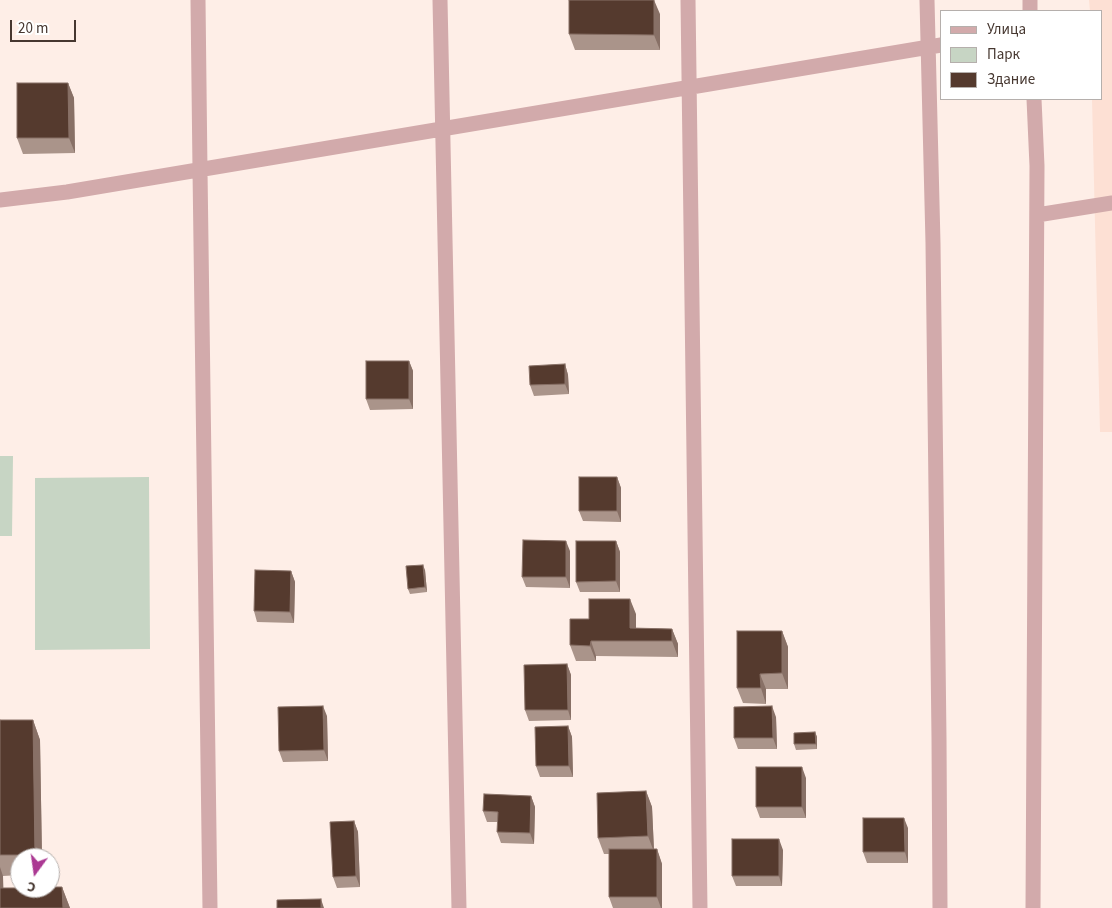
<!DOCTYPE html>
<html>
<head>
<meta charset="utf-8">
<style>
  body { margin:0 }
  #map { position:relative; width:1112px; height:908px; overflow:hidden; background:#feeee7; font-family:"Source Sans 3",sans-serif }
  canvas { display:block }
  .legend { position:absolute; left:940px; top:10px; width:162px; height:90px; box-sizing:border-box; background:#fff; border:1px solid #b5afac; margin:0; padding:6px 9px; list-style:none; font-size:15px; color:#463730 }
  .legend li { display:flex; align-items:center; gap:10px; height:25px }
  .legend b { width:25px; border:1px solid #b5afac }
  .north { position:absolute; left:10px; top:848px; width:50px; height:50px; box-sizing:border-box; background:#fff; border:1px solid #b5afac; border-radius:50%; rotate:194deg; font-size:14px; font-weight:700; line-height:20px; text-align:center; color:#463730 }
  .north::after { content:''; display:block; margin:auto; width:18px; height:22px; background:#ab3993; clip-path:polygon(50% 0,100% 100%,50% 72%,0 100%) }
  .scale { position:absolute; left:10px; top:20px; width:66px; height:22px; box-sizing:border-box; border:2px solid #463730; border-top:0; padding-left:6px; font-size:15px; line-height:18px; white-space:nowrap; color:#463730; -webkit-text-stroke:4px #fff; paint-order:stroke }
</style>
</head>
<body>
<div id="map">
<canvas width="1112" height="908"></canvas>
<ul class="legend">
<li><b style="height:6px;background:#d2aaab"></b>Улица</li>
<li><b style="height:14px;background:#c7d5c4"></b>Парк</li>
<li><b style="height:14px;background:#553a2e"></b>Здание</li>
</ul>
<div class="north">С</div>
<div class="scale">20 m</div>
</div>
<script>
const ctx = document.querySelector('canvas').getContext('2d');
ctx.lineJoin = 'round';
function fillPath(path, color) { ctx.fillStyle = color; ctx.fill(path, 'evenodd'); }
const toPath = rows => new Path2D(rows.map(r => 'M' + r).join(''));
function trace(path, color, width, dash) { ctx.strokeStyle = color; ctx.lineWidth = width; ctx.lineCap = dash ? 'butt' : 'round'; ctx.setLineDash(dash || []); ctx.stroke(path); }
fillPath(toPath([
  [1089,0,1112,0,1112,432,1100,432,1092,99,1101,99,1101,11,1090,11]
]), '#fde0d4');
fillPath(toPath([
  [0,456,13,456,12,536,0,536],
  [149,477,150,649,35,650,35,478]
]), '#c7d5c4');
trace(toPath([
  [198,0,200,170,210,908],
  [440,0,459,908],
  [688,0,700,908],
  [927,0,933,243,939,738,940,908],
  [1030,0,1030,11],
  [0,200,67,192,941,45],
  [1037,215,1112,203],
  [1033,908,1037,166,1034,99]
]), '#d2aaab', 15);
fillPath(toPath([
  [660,14,660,50,575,50,569,34],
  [68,83,74,98,75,153,23,154,17,138],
  [409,361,413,371,413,409,370,410,366,399],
  [565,364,568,375,569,394,534,396,530,385],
  [617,477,621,488,621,522,583,521,579,511],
  [616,541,620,552,620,592,580,592,576,582],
  [570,551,570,588,526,587,522,577],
  [425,570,427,592,410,594,408,589],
  [291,571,295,582,294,623,257,622,254,611],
  [636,614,636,628,672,629,678,644,678,657,596,656,596,661,576,661,570,645,589,619],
  [782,631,788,647,788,689,766,689,766,704,743,703,737,688],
  [567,664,571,675,571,720,529,721,525,710],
  [327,716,328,761,283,762,279,751],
  [776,717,777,749,738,749,734,738],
  [0,720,33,720,40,740,42,858,20,858,20,875,3,876,3,888,62,887,70,908,0,908],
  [568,726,572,737,573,777,540,777,536,766],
  [815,732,817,737,817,749,796,750,794,744],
  [806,778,806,818,760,818,756,807],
  [646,791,652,807,654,849,657,849,662,864,662,908,613,908,609,897,609,854,604,854,598,838],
  [531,796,535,807,534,844,501,843,497,832,498,822,487,822,483,811],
  [354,821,358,832,360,887,337,888,333,877],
  [908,828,908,863,867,863,863,852],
  [783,850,782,886,736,886,732,876]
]), '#aa948a');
fillPath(toPath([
  [654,0,660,14,660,50,654,35],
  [68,83,74,98,75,153,69,138],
  [409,361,413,371,413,409,409,399],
  [565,364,568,375,569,394,565,384],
  [617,477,621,488,621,522,617,511],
  [566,541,570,551,570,588,566,577],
  [616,541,620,552,620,592,616,581],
  [423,565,425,570,427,592,425,587],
  [291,571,295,582,294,623,290,612],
  [630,599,636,614,636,641,630,628],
  [672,629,678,644,678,657,672,641],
  [782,631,788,647,788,689,782,673],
  [591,641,596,656,596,661,590,646],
  [567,664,571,675,571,720,568,710],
  [760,674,766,689,766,704,761,688],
  [323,706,327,716,328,761,324,750],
  [772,706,776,717,777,749,773,738],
  [33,720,40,740,42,858,36,858,35,855],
  [568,726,572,737,573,777,569,766],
  [815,732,817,737,817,749,816,744],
  [802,767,806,778,806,818,802,807],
  [646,791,652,807,654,852,648,836],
  [531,796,535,807,534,844,530,833],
  [904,818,908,828,908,863,905,852],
  [354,821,358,832,360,887,356,876],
  [779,839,783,850,782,886,779,876],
  [657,849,662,864,662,908,661,908,657,897],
  [0,867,3,876,4,908,0,898],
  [62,887,70,908,63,908],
  [321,899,324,908,321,908]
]), '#887066');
const building = toPath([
  [569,0,654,0,654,35,569,34,569,0],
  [17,83,68,83,69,138,17,138,17,83],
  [366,361,409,361,409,399,366,399,366,361],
  [565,364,565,384,530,385,529,366,565,364],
  [579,477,617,477,617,511,579,511,579,477],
  [523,540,566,541,566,577,522,577,523,540],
  [576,541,616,541,616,581,576,582,576,541],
  [423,565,425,587,408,589,406,566,423,565],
  [255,570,291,571,290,612,254,611,255,570],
  [589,599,630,599,630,628,672,629,672,641,591,641,590,646,570,645,570,619,589,619,589,599],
  [737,631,782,631,782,673,760,674,761,688,737,688,737,631],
  [567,664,568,710,525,710,524,665,567,664],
  [323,706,324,750,279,751,278,707,323,706],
  [772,706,773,738,734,738,734,707,772,706],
  [0,720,33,720,35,855,0,855,0,720],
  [568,726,569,766,536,766,535,727,568,726],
  [815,732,816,744,794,744,794,733,815,732],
  [756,767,802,767,802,807,756,807,756,767],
  [646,791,648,836,598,838,597,793,646,791],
  [484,794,531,796,530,833,497,832,498,812,483,811,484,794],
  [863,818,904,818,905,852,863,852,863,818],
  [354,821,356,876,333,877,330,822,354,821],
  [732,839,779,839,779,876,732,876,732,839],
  [609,849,657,849,657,897,609,897,609,849],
  [50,887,62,887,63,908,0,908,0,888,50,888,50,887],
  [321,899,321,908,277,908,277,900,321,899]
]);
fillPath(building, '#553a2e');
trace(building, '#887066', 1);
</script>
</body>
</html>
